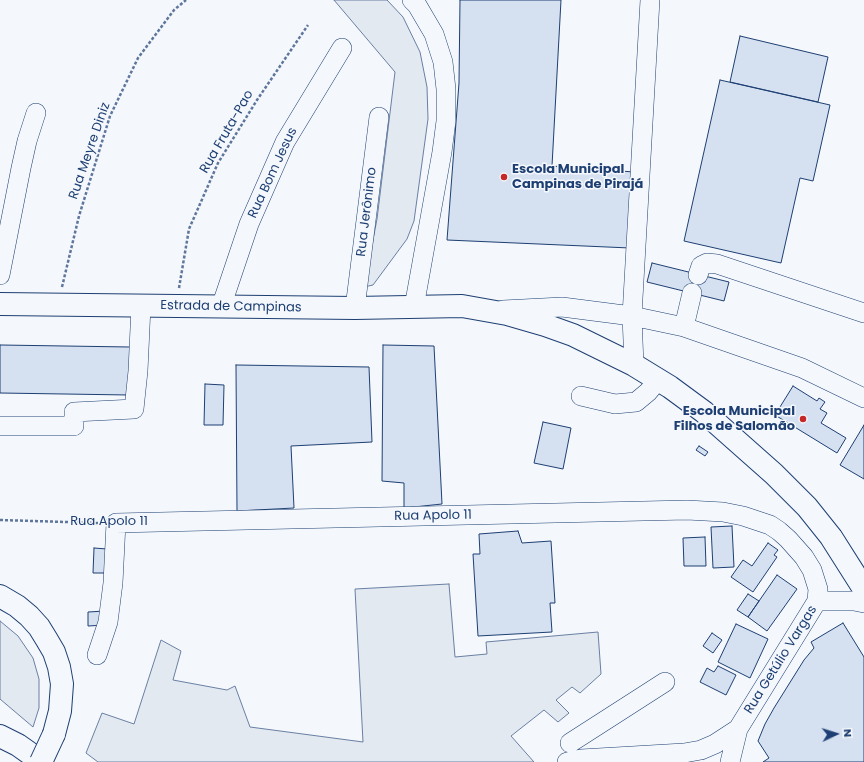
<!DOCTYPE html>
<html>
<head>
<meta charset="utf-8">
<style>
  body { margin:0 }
  #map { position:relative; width:864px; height:762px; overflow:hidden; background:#f4f7fb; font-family:Poppins,sans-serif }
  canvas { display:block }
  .north { position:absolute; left:816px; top:714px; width:40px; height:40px; -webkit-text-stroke:3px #f4f7fb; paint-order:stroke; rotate:86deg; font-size:11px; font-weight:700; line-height:16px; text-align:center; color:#1d3f73 }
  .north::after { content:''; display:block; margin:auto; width:14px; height:18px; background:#1d3f73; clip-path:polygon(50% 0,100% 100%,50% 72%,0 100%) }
</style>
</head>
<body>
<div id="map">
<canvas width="864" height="762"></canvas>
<div class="north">N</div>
</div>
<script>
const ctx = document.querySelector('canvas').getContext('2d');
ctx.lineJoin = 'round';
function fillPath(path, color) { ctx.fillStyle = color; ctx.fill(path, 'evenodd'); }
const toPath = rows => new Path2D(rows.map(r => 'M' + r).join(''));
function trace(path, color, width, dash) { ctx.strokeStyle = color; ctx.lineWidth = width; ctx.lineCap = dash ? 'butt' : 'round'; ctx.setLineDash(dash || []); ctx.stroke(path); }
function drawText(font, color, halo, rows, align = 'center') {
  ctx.font = font + ' Poppins,sans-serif'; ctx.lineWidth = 3; ctx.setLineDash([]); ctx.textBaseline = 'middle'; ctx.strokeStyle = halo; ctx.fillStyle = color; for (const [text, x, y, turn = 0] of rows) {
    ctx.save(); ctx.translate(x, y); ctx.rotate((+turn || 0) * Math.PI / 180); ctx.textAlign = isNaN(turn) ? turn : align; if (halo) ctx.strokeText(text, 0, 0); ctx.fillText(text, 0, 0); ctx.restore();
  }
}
const green = toPath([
  [334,0,387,0,403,17,420,52,427,87,428,119,414,221,407,239,373,285,364,287,377,219,395,72,334,0],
  [449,584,455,657,487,654,486,642,598,632,601,674,580,693,572,687,556,700,569,713,558,722,544,710,511,736,534,762,98,762,86,753,102,713,134,724,161,640,181,651,173,680,227,690,235,686,250,727,363,742,355,589,449,584],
  [0,621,18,636,33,658,39,679,39,708,33,727,0,699,0,621]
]);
fillPath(green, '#e3e9f0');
trace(green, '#687fa3', 1);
const building = toPath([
  [460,0,561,0,552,166,634,172,630,248,447,240,459,83,460,0],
  [740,36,828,57,818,102,730,82,740,36],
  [720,80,830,105,813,181,800,178,781,263,684,241,720,80],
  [652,263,729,282,724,301,647,282,652,263],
  [0,345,130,347,129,395,0,393,0,345],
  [383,345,434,346,442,504,404,508,404,483,382,481,383,345],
  [236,365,369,367,372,442,291,446,294,508,237,511,236,365],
  [205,384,224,385,223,425,204,425,205,384],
  [793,386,817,401,819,398,825,402,820,409,827,413,821,423,846,438,837,453,775,415,793,386],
  [543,422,571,428,563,469,534,463,543,422],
  [864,425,864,479,840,465,864,425],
  [699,446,708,452,705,456,696,450,699,446],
  [732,526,734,567,713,568,711,527,732,526],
  [518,531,522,543,551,541,555,603,550,603,552,632,478,636,473,554,480,554,479,534,518,531],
  [705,537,706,566,684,566,683,538,705,537],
  [768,543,778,550,774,555,777,557,753,592,731,577,743,560,752,566,768,543],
  [94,548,107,549,107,573,93,573,94,548],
  [777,575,797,589,767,631,748,617,777,575],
  [748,594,759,601,748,617,737,610,748,594],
  [105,611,106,625,88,626,88,612,105,611],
  [843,623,864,657,864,762,763,762,769,758,758,741,765,724,774,708,804,660,814,648,811,642,843,623],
  [736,624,768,639,750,678,718,662,736,624],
  [712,633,722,640,713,653,703,646,712,633],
  [718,666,736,675,726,695,700,682,707,668,714,672,718,666]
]);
fillPath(building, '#d5e0f0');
trace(building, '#1d3f73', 1);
const minor = toPath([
  [412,0,417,5,434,34,443,62,446,89,446,121,442,152,414,307],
  [0,275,21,168,27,141,36,113],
  [698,275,701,266,707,263,717,264,864,313],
  [221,307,249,224,285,142,342,48],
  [355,308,379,117],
  [503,310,562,307,632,316,684,327,802,368,864,398],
  [684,327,692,293],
  [634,365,632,316,650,0],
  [581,396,615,404,636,402,648,392,658,380],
  [0,426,74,426,74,412,134,409,138,371,141,306],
  [97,655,108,622,113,583,116,523,687,510,723,512,743,516,770,525,779,531,788,539,804,557,812,570,818,589,817,601],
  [570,743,665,682],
  [567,762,581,759,684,753,701,750,715,744,738,729],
  [730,762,738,729,817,601,854,601,864,603]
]);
const major = toPath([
  [0,304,355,308,462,306,507,314,545,325,573,335,634,365,670,387,704,412,774,474,807,507,831,537,864,589],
  [0,596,17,606,29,616,39,627,47,640,54,652,59,667,62,684,60,711,54,734]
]);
const highway = toPath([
  [0,736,18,745,42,762]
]);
trace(minor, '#1d3f73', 20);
trace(major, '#1d3f73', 24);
trace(highway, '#1d3f73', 24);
trace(toPath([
  [62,287,79,216,110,116,138,58,174,10,186,0],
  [179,288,189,229,218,163,257,100,308,25],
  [0,520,99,523]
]), '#5e769c', 2.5, [3, 2]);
trace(minor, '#f4f7fb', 19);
trace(major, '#f4f7fb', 22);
trace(highway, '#f4f7fb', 22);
const majorBridge = toPath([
  [41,762,54,734]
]);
trace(majorBridge, '#1d3f73', 24, []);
trace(majorBridge, '#f4f7fb', 22);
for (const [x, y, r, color] of [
  [504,177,4,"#c62828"],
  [803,419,4,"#c62828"]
]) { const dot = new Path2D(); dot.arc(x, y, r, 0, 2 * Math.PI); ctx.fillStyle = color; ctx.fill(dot); trace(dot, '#f4f7fb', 1.5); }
drawText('13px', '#1d3f73', '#f4f7fb', [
  ["Rua Fruta-Pao",227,132,-60],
  ["Rua Meyre Diniz",90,151,-71],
  ["Rua Bom Jesus",273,173,-65],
  ["Rua Jerônimo",367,212,-83],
  ["Estrada de Campinas",231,307,1],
  ["Rua Apolo 11",433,516,-1],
  ["Rua Apolo 11",109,522],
  ["Rua Getúlio Vargas",781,660,-58]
]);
drawText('bold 13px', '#1d3f73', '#f4f7fb', [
  ["Escola Municipal",512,170],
  ["Campinas de Pirajá",512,185],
  ["Escola Municipal",795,412,"right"],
  ["Filhos de Salomão",795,427,"right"]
], 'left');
</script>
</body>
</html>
